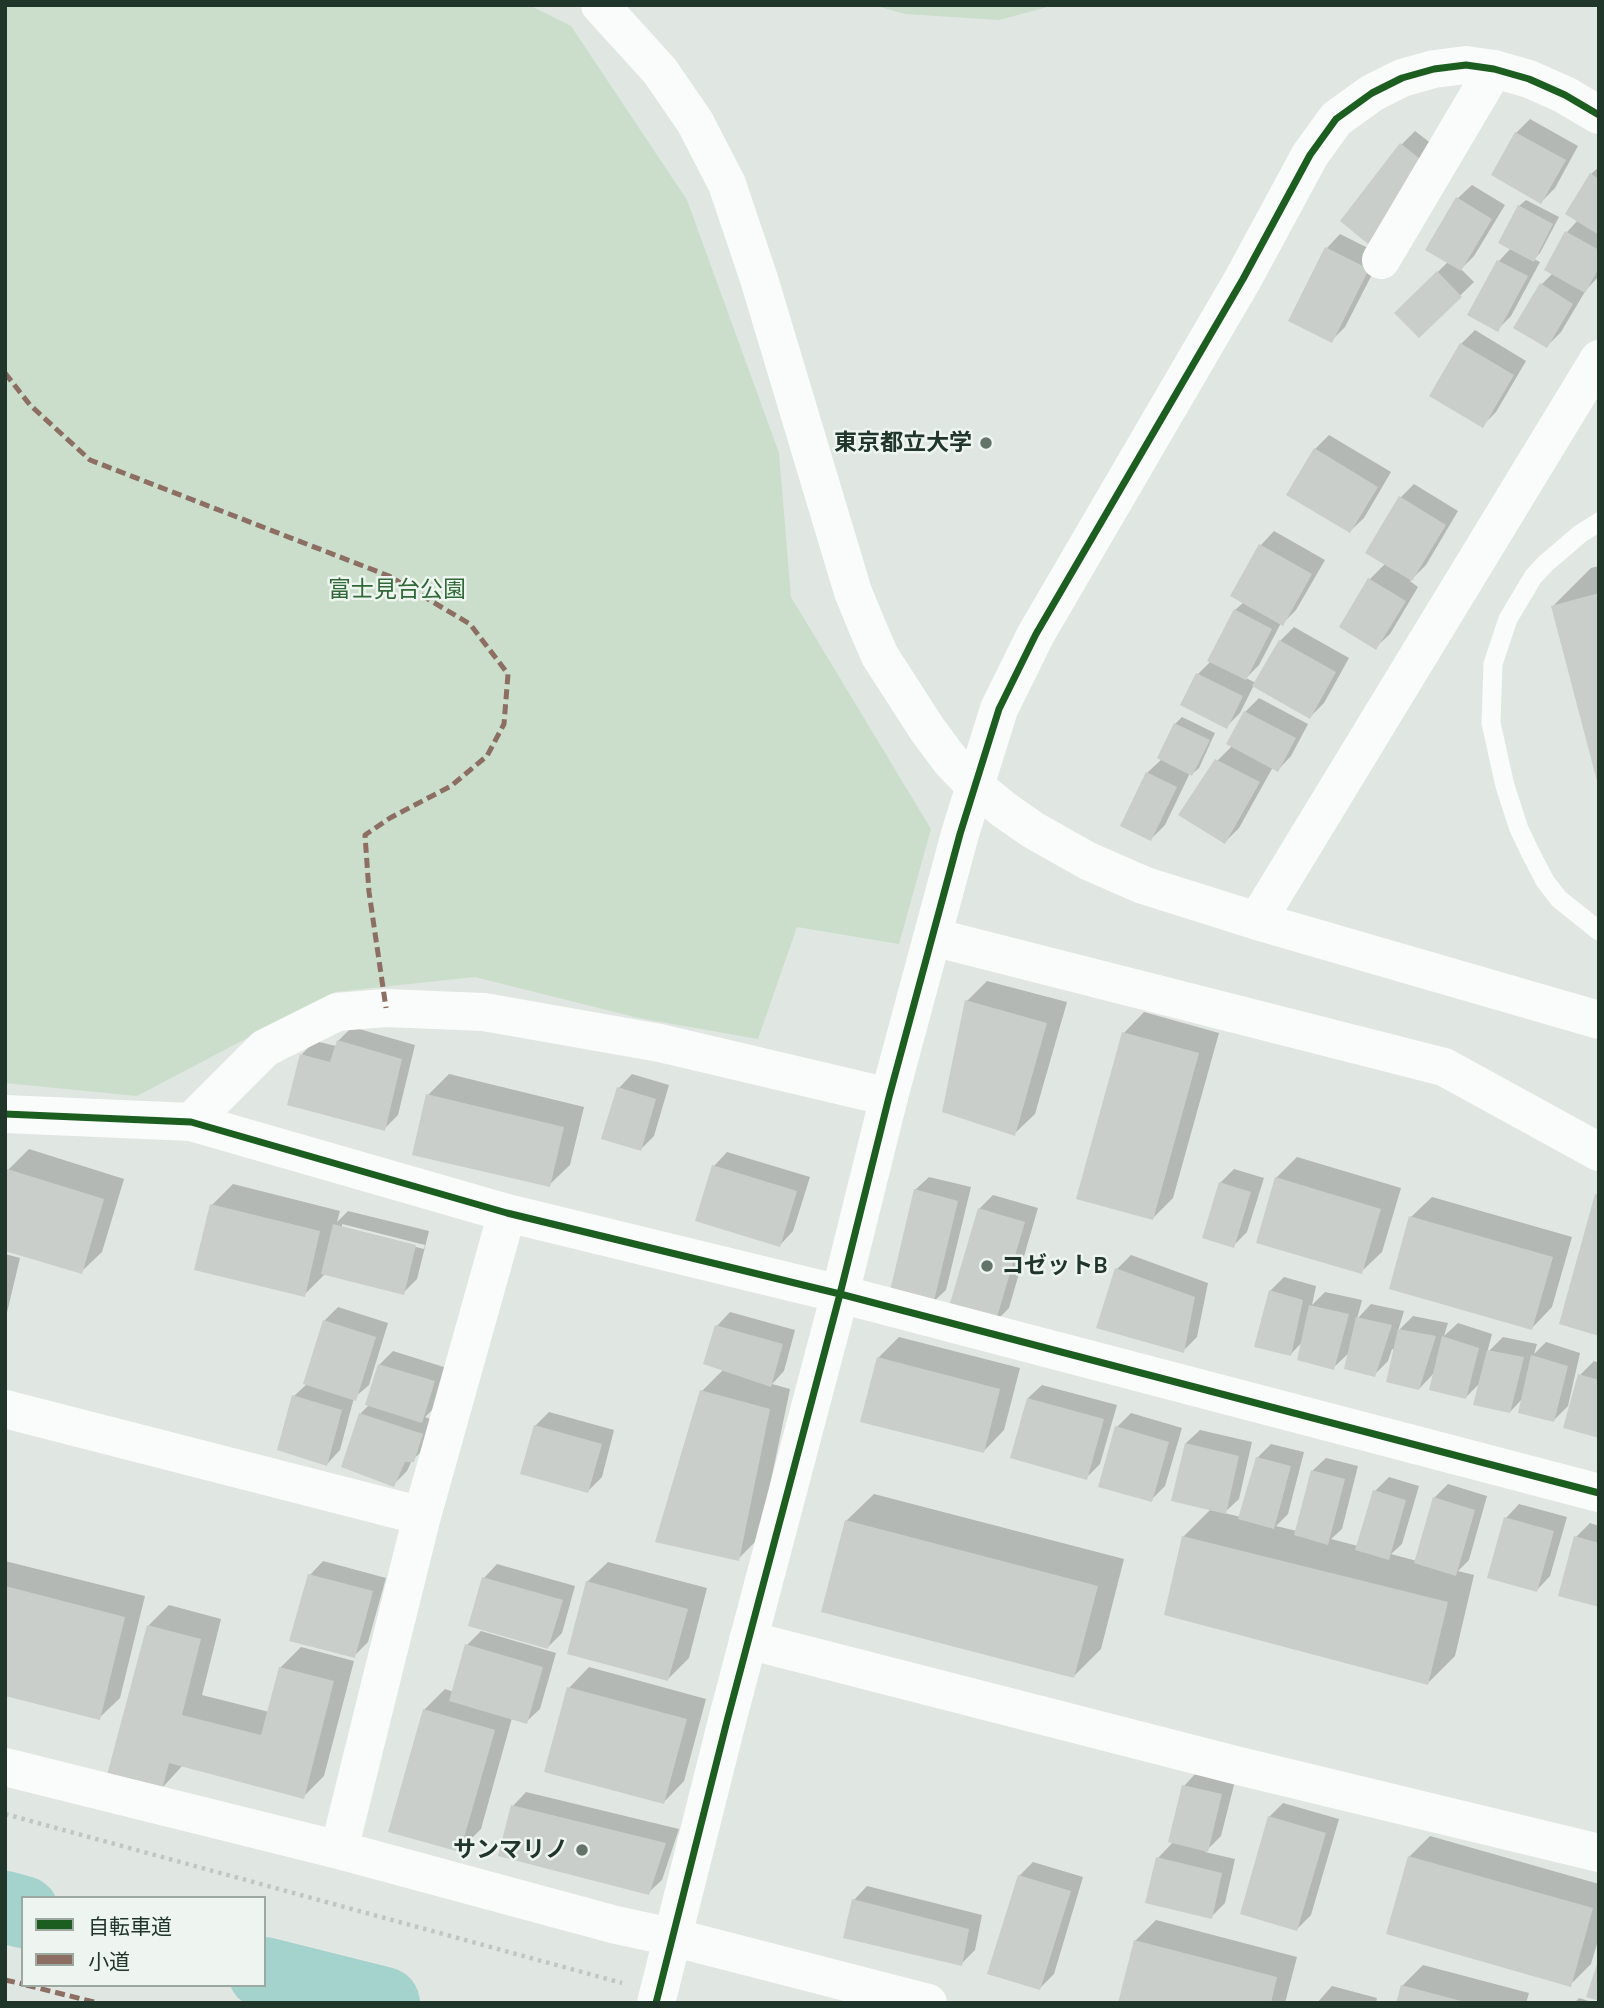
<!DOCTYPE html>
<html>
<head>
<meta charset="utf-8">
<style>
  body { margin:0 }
  #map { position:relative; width:1604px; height:2008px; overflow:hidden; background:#e0e6e2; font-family:Karla,"Noto Sans JP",sans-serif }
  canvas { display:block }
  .frame { position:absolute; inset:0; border:7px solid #21362b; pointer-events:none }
  .legend { position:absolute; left:21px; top:1896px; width:245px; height:91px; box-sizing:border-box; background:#eef5f0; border:2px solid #9ca9a1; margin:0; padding:9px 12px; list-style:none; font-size:21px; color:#21362b }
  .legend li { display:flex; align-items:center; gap:14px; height:35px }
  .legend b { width:35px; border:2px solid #9ca9a1 }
</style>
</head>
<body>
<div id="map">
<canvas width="1604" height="2008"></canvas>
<div class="frame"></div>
<ul class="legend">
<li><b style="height:9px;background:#1b5e20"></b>自転車道</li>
<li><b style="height:9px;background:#8d6e63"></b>小道</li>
</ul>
</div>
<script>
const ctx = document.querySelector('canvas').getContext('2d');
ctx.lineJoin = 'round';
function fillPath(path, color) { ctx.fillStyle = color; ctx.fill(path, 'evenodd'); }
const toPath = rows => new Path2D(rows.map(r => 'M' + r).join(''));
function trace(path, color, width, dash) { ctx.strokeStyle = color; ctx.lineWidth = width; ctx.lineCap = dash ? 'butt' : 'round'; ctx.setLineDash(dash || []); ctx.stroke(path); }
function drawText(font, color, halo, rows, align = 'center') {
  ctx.font = font + ' Karla,"Noto Sans JP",sans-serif'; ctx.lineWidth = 5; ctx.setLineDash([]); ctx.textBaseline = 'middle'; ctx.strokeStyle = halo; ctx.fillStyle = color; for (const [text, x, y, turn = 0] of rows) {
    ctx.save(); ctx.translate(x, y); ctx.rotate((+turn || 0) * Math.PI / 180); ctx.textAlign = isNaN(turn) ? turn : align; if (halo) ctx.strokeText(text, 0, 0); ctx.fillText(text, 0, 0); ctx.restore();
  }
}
fillPath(toPath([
  [5,5,529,5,571,26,687,200,779,453,791,597,931,829,899,944,797,927,758,1039,639,1018,475,977,335,992,137,1096,5,1083],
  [873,5,1055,5,999,20,905,14]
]), '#cadecb');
fillPath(toPath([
  [1530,119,1578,146,1555,188,1541,202,1516,133],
  [1415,131,1441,151,1382,228,1401,145],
  [1599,167,1599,276,1586,290,1561,332,1547,346,1541,285,1553,273,1546,269,1567,232,1578,220,1591,174],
  [1472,185,1505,205,1474,256,1461,269,1474,282,1419,336,1396,313,1448,262,1458,198],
  [1526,200,1559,217,1540,253,1534,259,1540,262,1511,316,1497,330,1469,315,1499,261,1511,248,1519,206],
  [1340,234,1382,255,1345,327,1332,340,1327,248],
  [1475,330,1526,361,1496,412,1482,426,1461,344],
  [1329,435,1391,472,1364,518,1350,531,1315,449],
  [1414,484,1458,511,1426,565,1410,581,1418,587,1390,634,1376,647,1342,626,1370,579,1386,563,1401,497],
  [1274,531,1325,560,1296,610,1282,624,1281,623,1259,665,1246,678,1256,683,1280,641,1294,627,1349,658,1324,703,1310,717,1254,685,1240,713,1227,726,1198,674,1211,661,1235,610,1244,602,1261,545],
  [1599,566,1599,782,1553,606,1591,568],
  [1259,698,1308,724,1291,756,1278,770,1273,767,1239,828,1225,842,1217,761,1232,746,1245,712],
  [1182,717,1215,733,1199,768,1192,774,1190,773,1165,825,1151,839,1147,773,1162,759,1159,757,1175,724],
  [987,981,1067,1002,1035,1114,1014,1134,967,1001],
  [1144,1012,1219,1033,1173,1198,1153,1218,1124,1033],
  [352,1027,415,1045,398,1115,384,1129,302,1054,315,1041,336,1046,338,1041],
  [449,1074,584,1107,570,1165,549,1185,428,1095],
  [632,1074,669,1085,654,1136,641,1149,619,1088],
  [29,1149,124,1179,102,1252,81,1272,5,1249,5,1180,8,1170],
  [727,1152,810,1177,793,1231,780,1245,714,1166],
  [1297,1157,1401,1188,1382,1252,1361,1272,1276,1178],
  [1234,1169,1264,1178,1247,1232,1233,1246,1220,1183],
  [929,1177,971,1187,946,1290,932,1303,915,1190],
  [233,1184,340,1211,337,1222,348,1211,429,1231,417,1279,403,1293,326,1273,304,1295,212,1205],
  [342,1224,425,1245,424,1249,342,1228],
  [993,1195,1038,1208,1009,1308,995,1322,951,1308,980,1208],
  [1432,1197,1572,1237,1552,1307,1532,1328,1411,1217],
  [5,1254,20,1258,5,1321],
  [1131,1255,1208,1283,1197,1337,1183,1351,1117,1269],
  [1284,1277,1316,1286,1312,1305,1325,1292,1362,1300,1357,1319,1371,1304,1404,1311,1398,1331,1413,1316,1448,1323,1444,1336,1458,1323,1492,1334,1487,1353,1503,1337,1537,1344,1534,1354,1546,1342,1580,1353,1568,1406,1554,1420,1523,1398,1510,1412,1481,1382,1466,1397,1435,1372,1419,1389,1395,1350,1392,1349,1388,1361,1374,1375,1350,1352,1333,1368,1303,1341,1291,1354,1270,1291],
  [338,1307,388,1323,369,1385,354,1398,340,1450,327,1464,294,1396,307,1384,324,1321],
  [730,1312,795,1330,784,1371,772,1384,790,1389,759,1538,738,1559,702,1391,724,1369,717,1326],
  [899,1337,1020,1368,1004,1430,984,1451,878,1358],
  [393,1351,447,1368,435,1407,425,1417,436,1421,427,1447,412,1460,407,1471,393,1485,360,1414,369,1405,379,1365],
  [1594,1361,1599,1363,1599,1435,1580,1375],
  [1042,1385,1117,1405,1100,1464,1086,1478,1028,1398],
  [549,1412,614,1430,602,1477,588,1491,535,1426],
  [1131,1413,1182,1428,1165,1486,1151,1500,1117,1427],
  [1200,1430,1252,1442,1239,1499,1224,1513,1241,1517,1257,1458,1271,1444,1304,1452,1288,1514,1276,1526,1297,1531,1312,1471,1326,1458,1358,1466,1342,1529,1331,1539,1358,1546,1375,1491,1389,1477,1419,1486,1402,1544,1391,1554,1417,1561,1434,1498,1448,1484,1487,1496,1469,1560,1458,1571,1474,1575,1455,1656,1428,1683,1183,1537,1211,1509,1186,1443],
  [874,1494,1124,1559,1101,1649,1074,1676,846,1521],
  [1519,1504,1567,1517,1550,1576,1537,1590,1506,1518],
  [1590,1523,1599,1526,1599,1605,1576,1537],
  [5,1561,145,1596,120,1698,99,1718,5,1695],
  [323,1561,386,1578,368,1642,354,1656,310,1575],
  [608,1562,707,1588,689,1658,668,1679,587,1582],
  [497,1564,575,1586,562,1633,548,1647,484,1578],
  [169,1605,221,1619,202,1695,269,1712,280,1668,301,1647,354,1661,324,1776,303,1797,183,1765,162,1788,149,1625],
  [481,1631,556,1653,540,1709,526,1722,512,1718,481,1829,460,1850,424,1710,445,1689,454,1692,467,1645],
  [589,1667,706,1699,684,1781,664,1802,569,1688],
  [1197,1772,1235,1781,1221,1836,1205,1852,1235,1859,1225,1903,1211,1917,1158,1858,1174,1841,1184,1786],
  [526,1792,679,1829,662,1880,648,1893,513,1806],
  [1283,1803,1339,1819,1311,1915,1297,1929,1269,1817],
  [1430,1836,1599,1884,1599,1937,1591,1964,1570,1985,1409,1857],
  [1033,1862,1083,1877,1054,1974,1040,1988,1019,1876],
  [867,1886,982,1915,975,1950,961,1964,854,1900],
  [1156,1920,1297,1957,1285,2003,1120,2003,1135,1941],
  [1423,1965,1529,1993,1526,2003,1398,2003,1402,1986],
  [1332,1986,1377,1998,1376,2003,1317,2003],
  [1579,1998,1595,2003,1574,2003]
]), '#0003');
trace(toPath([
  [5,1907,23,1912],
  [264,1973,384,2003]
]), '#a4d2cc', 72);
fillPath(toPath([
  [1515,132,1566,160,1541,204,1491,175],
  [1400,143,1429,166,1368,244,1340,221],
  [1590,173,1599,179,1599,235,1565,214],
  [1456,197,1492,219,1461,271,1425,250],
  [1518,205,1553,224,1534,262,1498,243],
  [1565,231,1599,250,1599,268,1585,293,1544,270],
  [1325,247,1369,269,1332,343,1288,321],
  [1497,260,1528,276,1498,332,1467,315],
  [1437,271,1462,297,1419,338,1394,313],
  [1540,283,1573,304,1547,348,1513,328],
  [1460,343,1514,375,1483,428,1429,396],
  [1314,448,1378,487,1350,533,1286,495],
  [1399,496,1446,525,1412,581,1365,553],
  [1259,544,1312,574,1283,626,1230,596],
  [1368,578,1406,601,1376,650,1339,627],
  [1599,593,1599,785,1598,785,1551,606],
  [1234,609,1272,629,1246,680,1207,661],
  [1279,640,1336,672,1310,719,1252,686],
  [1196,673,1243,696,1227,729,1180,705],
  [1244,711,1296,738,1278,772,1226,744],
  [1174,723,1210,740,1192,776,1157,758],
  [1215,759,1260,782,1225,844,1178,815],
  [1146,772,1177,787,1151,841,1120,826],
  [965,1000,1047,1023,1015,1136,942,1112],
  [1122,1032,1199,1053,1153,1220,1076,1199],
  [337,1040,402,1059,385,1131,287,1105,300,1054,330,1062],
  [617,1087,656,1099,641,1151,601,1139],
  [426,1094,564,1127,550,1187,412,1155],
  [712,1165,797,1191,780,1247,695,1221],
  [7,1169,104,1199,82,1274,5,1251],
  [1275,1177,1381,1209,1362,1274,1256,1243],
  [1219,1182,1251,1192,1234,1248,1202,1238],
  [914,1189,958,1201,933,1305,889,1295],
  [1595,1194,1599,1195,1599,1336,1559,1324],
  [210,1204,320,1231,305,1297,194,1270],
  [978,1208,1025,1222,995,1324,948,1310],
  [1409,1216,1553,1257,1532,1330,1389,1289],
  [333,1224,416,1245,404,1295,321,1274],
  [1115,1268,1195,1297,1184,1353,1096,1328],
  [1269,1290,1303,1300,1291,1356,1254,1347],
  [1309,1305,1349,1314,1334,1370,1297,1360],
  [1356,1317,1392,1325,1375,1377,1344,1369],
  [323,1320,376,1337,356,1401,303,1384],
  [715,1325,783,1344,771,1387,703,1364],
  [1398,1329,1436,1336,1419,1390,1386,1382],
  [1442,1336,1479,1348,1466,1399,1429,1390],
  [1487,1350,1524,1357,1510,1413,1473,1405],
  [1531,1355,1568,1366,1554,1422,1518,1413],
  [877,1357,1000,1389,984,1453,860,1422],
  [378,1364,435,1381,422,1423,365,1405],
  [1578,1374,1599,1380,1599,1438,1563,1428],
  [700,1390,770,1409,739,1561,655,1542],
  [292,1395,342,1410,327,1466,277,1450],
  [1027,1398,1104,1419,1087,1480,1010,1458],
  [359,1413,423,1434,414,1462,405,1462,394,1487,341,1467],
  [534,1425,602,1444,588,1493,520,1474],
  [1115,1426,1169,1442,1152,1502,1098,1487],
  [1185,1443,1239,1456,1226,1514,1171,1501],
  [1256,1457,1291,1466,1274,1529,1238,1519],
  [1311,1470,1345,1479,1328,1545,1294,1535],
  [1373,1490,1406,1500,1389,1560,1355,1550],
  [1433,1497,1475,1510,1456,1576,1414,1563],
  [1504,1517,1554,1531,1537,1592,1487,1578],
  [845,1520,1098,1586,1074,1678,821,1612],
  [1182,1536,1448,1602,1428,1685,1164,1615],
  [1574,1536,1599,1543,1599,1607,1558,1596],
  [308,1574,373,1591,355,1658,289,1641],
  [482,1577,563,1600,548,1649,468,1626],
  [586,1581,688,1609,668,1681,567,1654],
  [5,1586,125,1617,100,1720,5,1696],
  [147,1625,201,1639,182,1715,261,1735,279,1667,334,1681,304,1799,169,1763,162,1790,107,1775],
  [465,1644,543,1667,527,1724,449,1701],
  [567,1687,687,1719,664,1804,544,1772],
  [423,1709,495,1730,460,1852,388,1832],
  [1182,1785,1222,1794,1208,1852,1168,1842],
  [511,1805,666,1843,649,1895,498,1856],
  [1268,1816,1326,1833,1297,1931,1240,1914],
  [1408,1856,1593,1908,1571,1987,1386,1934],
  [1156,1857,1222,1873,1212,1919,1145,1903],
  [1018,1875,1071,1891,1040,1990,987,1974],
  [852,1899,969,1929,962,1966,843,1938],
  [1134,1940,1277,1977,1271,2003,1118,2003],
  [1599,1958,1599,2001,1586,1997],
  [1401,1985,1465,2002,1465,2003,1396,2003]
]), '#c9cecb');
trace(toPath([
  [5,1814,622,1983]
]), '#bfc7c2', 4.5, [3.5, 5]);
trace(toPath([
  [1599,522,1580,534,1545,564,1533,577,1508,619,1493,664,1491,723,1505,786,1519,829,1530,852,1545,881,1559,899,1599,931]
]), '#fafbfb', 19);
trace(toPath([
  [1381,260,1494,69],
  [933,937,1444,1067,1599,1152],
  [5,1114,191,1122,507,1213,840,1294,1599,1493],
  [191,1122,265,1048,337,1012,386,1008,484,1012,660,1043,889,1097],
  [5,1409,422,1516],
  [748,1640,1235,1765,1599,1853],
  [5,1767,339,1850,616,1925,672,1937,928,2003],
  [339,1850,422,1516,507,1213]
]), '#fafbfb', 38);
trace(toPath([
  [600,5,660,71,695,122,727,184,759,279,853,592,867,626,880,656,927,729,950,760,973,784,1003,809,1033,830,1088,861,1143,885,1257,921,1599,1020],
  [1257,921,1599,359],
  [656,2003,727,1721,840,1294,889,1097,960,834,999,709,1036,634,1243,279,1310,155,1336,119,1372,93,1402,78,1434,69,1466,65,1494,69,1529,79,1565,95,1599,115]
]), '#fafbfb', 38);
trace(toPath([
  [5,373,30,405,90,460,389,576,470,624,508,674,504,724,487,756,451,786,390,818,365,835,369,892,386,1008],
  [5,1980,23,1984],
  [26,1985,98,2003]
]), '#8d6e63', 5, [10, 5]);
trace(toPath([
  [5,1114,191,1122,507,1213,840,1294,1599,1493],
  [656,2003,727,1721,840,1294,889,1097,960,834,999,709,1036,634,1243,279,1310,155,1336,119,1372,93,1402,78,1434,69,1466,65,1494,69,1529,79,1565,95,1599,115]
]), '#1b5e20', 7);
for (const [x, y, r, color] of [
  [986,443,7,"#64746b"],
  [987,1266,7,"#64746b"],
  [582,1850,7,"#64746b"]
]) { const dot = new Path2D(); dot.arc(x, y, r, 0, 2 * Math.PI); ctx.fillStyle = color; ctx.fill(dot); trace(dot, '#eef5f0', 2.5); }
drawText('bold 23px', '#21362b', '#eef5f0', [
  ["東京都立大学",972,443],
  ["コゼットB",1001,1266,"left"],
  ["サンマリノ",568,1850]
], 'right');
drawText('23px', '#2f6937', '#eef5f0', [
  ["富士見台公園",397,590]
]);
</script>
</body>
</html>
